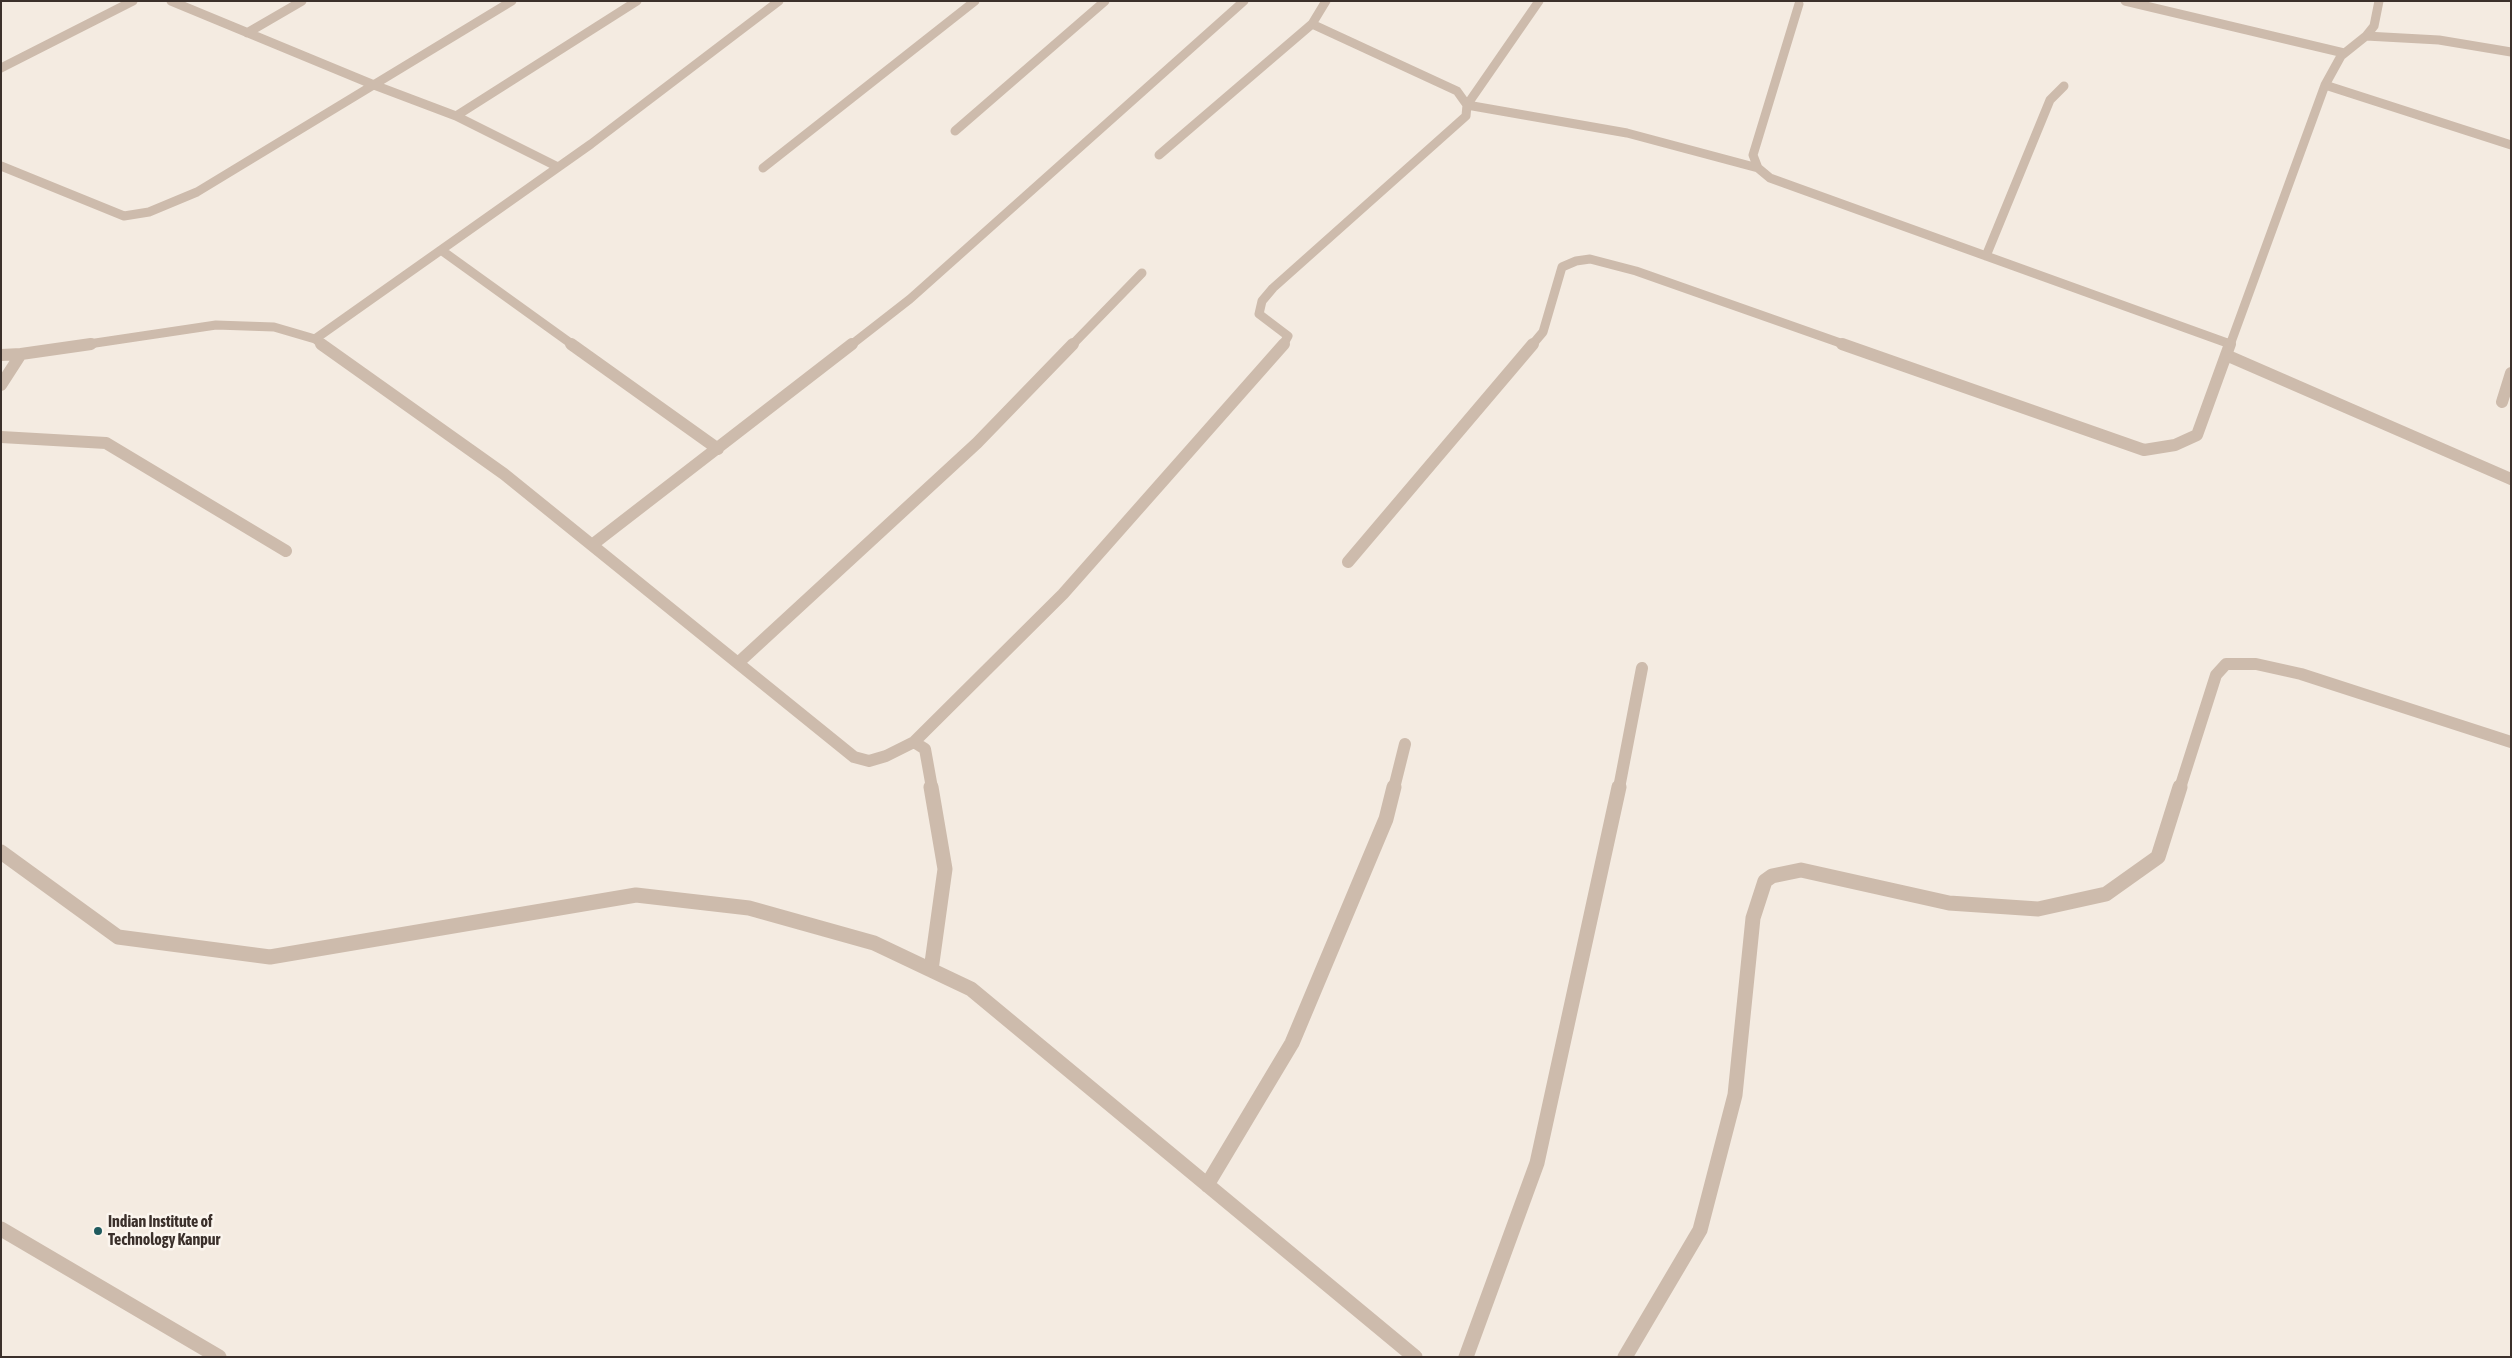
<!DOCTYPE html>
<html>
<head>
<meta charset="utf-8">
<style>
  body { margin:0 }
  #map { position:relative; width:2512px; height:1358px; overflow:hidden; background:#f4ebe1; font-family:"Asap Condensed",sans-serif }
  canvas { display:block }
  .frame { position:absolute; inset:0; border:2px solid #3b302b; pointer-events:none }
</style>
</head>
<body>
<div id="map">
<canvas width="2512" height="1358"></canvas>
<div class="frame"></div>
</div>
<script>
const ctx = document.querySelector('canvas').getContext('2d');
ctx.lineJoin = 'round';
const toPath = rows => new Path2D(rows.map(r => 'M' + r).join(''));
function trace(path, color, width, dash) { ctx.strokeStyle = color; ctx.lineWidth = width; ctx.lineCap = dash ? 'butt' : 'round'; ctx.setLineDash(dash || []); ctx.stroke(path); }
function drawText(font, color, halo, rows, align = 'center') {
  ctx.font = font + ' "Asap Condensed",sans-serif'; ctx.lineWidth = 5; ctx.setLineDash([]); ctx.textBaseline = 'middle'; ctx.strokeStyle = halo; ctx.fillStyle = color; for (const [text, x, y, turn = 0] of rows) {
    ctx.save(); ctx.translate(x, y); ctx.rotate((+turn || 0) * Math.PI / 180); ctx.textAlign = isNaN(turn) ? turn : align; if (halo) ctx.strokeText(text, 0, 0); ctx.fillText(text, 0, 0); ctx.restore();
  }
}
trace(toPath([
  [171,1,374,85,456,116,558,167],
  [1539,1,1467,105,1627,133,1758,168],
  [2125,1,2344,53],
  [1799,4,1753,155,1758,168,1770,178,2230,344],
  [247,33,302,1],
  [2366,36,2439,40,2511,52],
  [1,68,133,1],
  [2325,85,2511,145],
  [456,116,637,1],
  [955,131,1105,1],
  [1159,155,1312,24,1326,1],
  [1,166,124,216,149,212,197,192,512,1],
  [763,168,975,1],
  [441,250,573,345],
  [1986,256,2050,100,2064,86],
  [315,339,591,144,779,1],
  [82,345,216,325,274,327,315,339,323,345],
  [851,345,910,299,1244,1],
  [1072,345,1142,273],
  [1283,345,1288,336,1259,314,1262,301,1273,288,1466,116,1467,105,1457,91,1312,24],
  [1532,345,1543,332,1562,267,1576,261,1590,259,1636,271,1846,345],
  [2230,345,2325,85,2341,56,2366,36,2374,26,2379,1]
]), '#cdbbac', 9);
trace(toPath([
  [321,344,504,474,854,757,869,761,886,756,914,742,1063,594,1284,344],
  [571,344,718,449],
  [1842,344,2144,450,2175,445,2197,435,2230,344],
  [21,354,91,344],
  [1,355,21,354,1,385],
  [2226,355,2511,479],
  [2502,402,2511,373],
  [1,437,106,443,286,551],
  [592,545,852,344],
  [1348,562,1533,344],
  [738,663,977,443,1073,344],
  [914,742,925,749,932,788],
  [1394,788,1405,744],
  [1619,788,1642,668],
  [2180,788,2216,675,2226,664,2256,664,2301,674,2511,742]
]), '#cdbbac', 12);
trace(toPath([
  [1,852,118,937,270,957,636,895,749,908,874,943,971,989,1415,1357],
  [931,970,945,869,931,787],
  [1207,1185,1292,1043,1386,819,1394,787],
  [1,1229,219,1357],
  [1466,1357,1537,1163,1619,787],
  [1625,1357,1700,1230,1735,1095,1753,918,1765,881,1772,876,1801,870,1949,903,2038,909,2106,894,2158,857,2180,787]
]), '#cdbbac', 15);
for (const [x, y, r, color] of [
  [98,1231,5,"#1f5a5e"]
]) { const dot = new Path2D(); dot.arc(x, y, r, 0, 2 * Math.PI); ctx.fillStyle = color; ctx.fill(dot); trace(dot, '#fbf5ee', 2); }
drawText('bold 16px', '#3b302b', '#fbf5ee', [
  ["Indian Institute of",108,1222],
  ["Technology Kanpur",108,1240]
], 'left');
</script>
</body>
</html>
